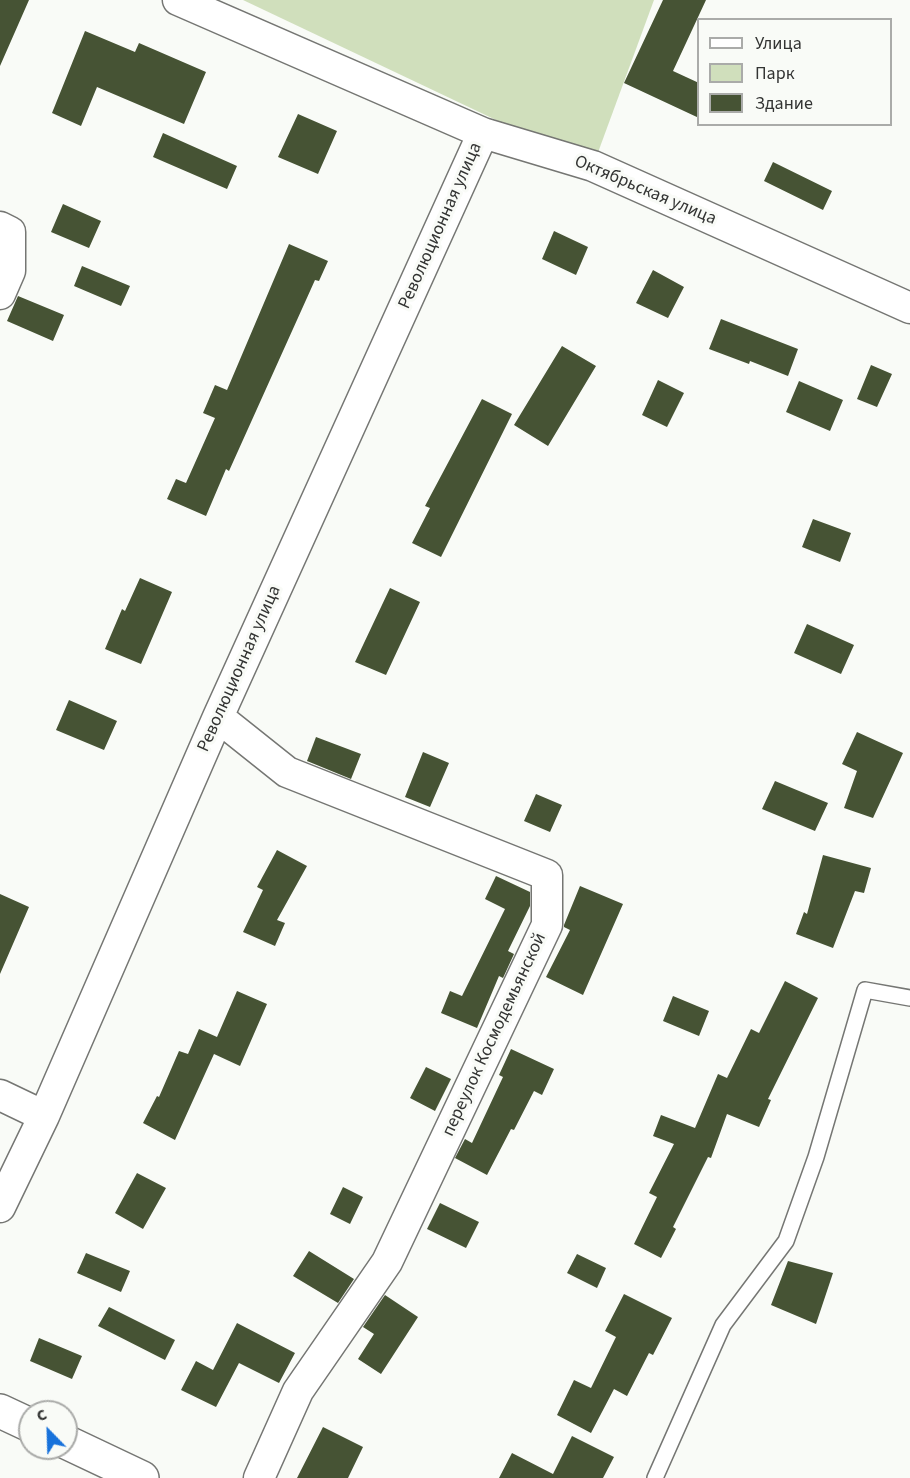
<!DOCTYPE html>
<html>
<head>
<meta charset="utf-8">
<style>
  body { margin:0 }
  #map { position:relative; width:910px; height:1478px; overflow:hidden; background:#f9fbf7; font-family:"Source Sans 3",sans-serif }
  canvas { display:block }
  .legend { position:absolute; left:697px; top:18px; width:195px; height:108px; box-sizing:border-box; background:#f9fbf7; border:2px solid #aaaba9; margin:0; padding:8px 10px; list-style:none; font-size:18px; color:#333433 }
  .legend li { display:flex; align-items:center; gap:12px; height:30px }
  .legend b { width:30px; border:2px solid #aaaba9 }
  .north { position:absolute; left:18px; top:1400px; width:60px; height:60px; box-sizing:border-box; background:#f9fbf7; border:2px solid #aaaba9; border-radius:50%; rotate:337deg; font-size:16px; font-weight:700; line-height:24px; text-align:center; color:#333433 }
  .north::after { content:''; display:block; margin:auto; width:21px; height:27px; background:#1872db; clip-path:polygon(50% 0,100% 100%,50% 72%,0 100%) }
</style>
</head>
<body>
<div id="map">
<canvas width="910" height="1478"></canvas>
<ul class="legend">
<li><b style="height:8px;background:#fff"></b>Улица</li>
<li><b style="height:16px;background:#d0dfbc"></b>Парк</li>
<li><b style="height:16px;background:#465334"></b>Здание</li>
</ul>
<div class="north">С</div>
</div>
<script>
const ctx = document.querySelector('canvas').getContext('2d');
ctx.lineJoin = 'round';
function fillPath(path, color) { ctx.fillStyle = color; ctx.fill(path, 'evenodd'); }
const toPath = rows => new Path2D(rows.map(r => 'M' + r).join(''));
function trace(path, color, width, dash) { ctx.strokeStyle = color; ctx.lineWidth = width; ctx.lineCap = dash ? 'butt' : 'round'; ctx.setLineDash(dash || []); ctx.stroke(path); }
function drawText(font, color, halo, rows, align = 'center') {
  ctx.font = font + ' "Source Sans 3",sans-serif'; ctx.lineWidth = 6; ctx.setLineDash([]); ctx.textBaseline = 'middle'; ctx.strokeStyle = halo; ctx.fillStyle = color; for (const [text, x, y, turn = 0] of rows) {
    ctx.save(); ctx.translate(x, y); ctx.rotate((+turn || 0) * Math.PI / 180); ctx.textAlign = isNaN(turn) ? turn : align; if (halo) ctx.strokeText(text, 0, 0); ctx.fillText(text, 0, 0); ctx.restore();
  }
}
fillPath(toPath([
  [243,0,654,0,593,166]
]), '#d0dfbc');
fillPath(toPath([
  [0,0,29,0,0,66],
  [663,0,706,0,673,71,699,83,699,118,624,83],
  [85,31,135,52,139,43,206,72,184,124,97,87,81,126,52,113],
  [298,114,337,131,318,174,278,157],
  [163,133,237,166,227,189,153,157],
  [773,162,832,191,823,210,764,181],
  [63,204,101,221,89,248,51,232],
  [554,231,588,247,576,275,542,259],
  [289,244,328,261,319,281,315,280,229,471,226,469,206,516,167,499,176,479,186,483,215,418,203,413,215,385,227,390],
  [82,266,130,286,121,306,74,286],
  [653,270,684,287,668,318,636,303],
  [18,296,64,315,53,341,7,321],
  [721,319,798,349,788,376,750,361,749,364,709,349],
  [562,346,596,366,548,446,514,425],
  [871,365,892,374,877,407,857,399],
  [658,380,684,393,667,427,642,415],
  [799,381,843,400,830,431,786,412],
  [482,399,512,414,441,557,412,543,430,508,425,506],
  [813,519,851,533,840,562,802,547],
  [140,578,172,592,141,664,105,649,122,609,125,611],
  [390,588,420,602,386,675,355,662],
  [807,624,854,645,841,674,794,653],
  [69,700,117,721,104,750,56,730],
  [857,732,903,753,873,818,844,808,857,771,842,764],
  [316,737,361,754,351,779,307,761],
  [423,752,449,763,430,807,405,797],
  [775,781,828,803,815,831,762,809],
  [536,794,562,805,550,832,524,821],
  [277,850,307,866,277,920,285,923,275,946,243,932,263,890,257,887],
  [823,855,871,868,864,893,855,891,833,948,796,934,804,912,807,914],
  [496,876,530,892,530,906,508,951,514,954,503,978,499,976,477,1028,441,1013,450,991,462,996,505,909,485,899],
  [580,886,623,904,583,995,546,977,570,930,564,927,564,925],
  [0,894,29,907,0,974],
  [785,981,818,998,768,1099,771,1100,759,1127,727,1114,711,1158,708,1157,673,1227,676,1229,661,1258,634,1244,657,1197,649,1193,674,1144,653,1136,661,1115,695,1128,718,1074,727,1078,751,1029,759,1033],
  [237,991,267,1004,240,1066,214,1054,175,1140,143,1123,157,1096,159,1097,179,1051,188,1054,199,1029,217,1037],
  [673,996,709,1011,699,1036,663,1021],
  [511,1049,554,1069,542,1095,534,1091,514,1130,511,1129,487,1175,455,1158,465,1139,472,1143,503,1077,499,1075],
  [426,1067,451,1079,435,1111,410,1098],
  [137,1173,166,1188,143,1229,115,1213],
  [343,1187,363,1197,350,1224,330,1214],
  [440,1203,479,1222,466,1248,427,1229],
  [309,1251,354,1279,338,1303,293,1276],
  [86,1253,130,1271,121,1292,77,1273],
  [577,1254,606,1268,597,1288,567,1273],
  [788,1261,833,1273,816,1324,771,1305],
  [624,1294,672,1318,653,1355,649,1353,627,1396,614,1389,591,1433,557,1415,574,1380,591,1388,616,1337,605,1331],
  [385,1295,418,1317,381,1374,358,1359,374,1334,363,1327],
  [109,1307,175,1340,165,1360,98,1326],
  [237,1323,295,1353,279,1383,239,1363,216,1407,181,1390,196,1361,213,1370],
  [39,1338,82,1356,72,1379,30,1361],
  [323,1427,363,1447,348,1478,297,1478],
  [572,1436,614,1457,603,1478,499,1478,512,1453,553,1474]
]), '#465334');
const service = toPath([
  [655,1478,723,1325,786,1241,816,1157,865,990,910,998]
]);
const minor = toPath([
  [178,0,483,133,593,166,910,308],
  [0,227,10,232,10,271,0,294],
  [218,717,287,772,547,875,547,925,387,1262,298,1391,259,1478],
  [0,1095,44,1116],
  [0,1207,44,1116,218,717,483,133]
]);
const tertiary = toPath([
  [0,1411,30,1425],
  [66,1442,142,1478]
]);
trace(service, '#757673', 18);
trace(minor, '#757673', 33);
trace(tertiary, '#757673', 36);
trace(service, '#fff', 15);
trace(minor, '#fff', 30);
trace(tertiary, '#fff', 33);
drawText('18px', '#333433', '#f9fbf7', [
  ["Октябрьская улица",645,191,23],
  ["Революционная улица",441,226,-66],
  ["Революционная улица",240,669,-66],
  ["переулок Космодемьянской",495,1035,-65]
]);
</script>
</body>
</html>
